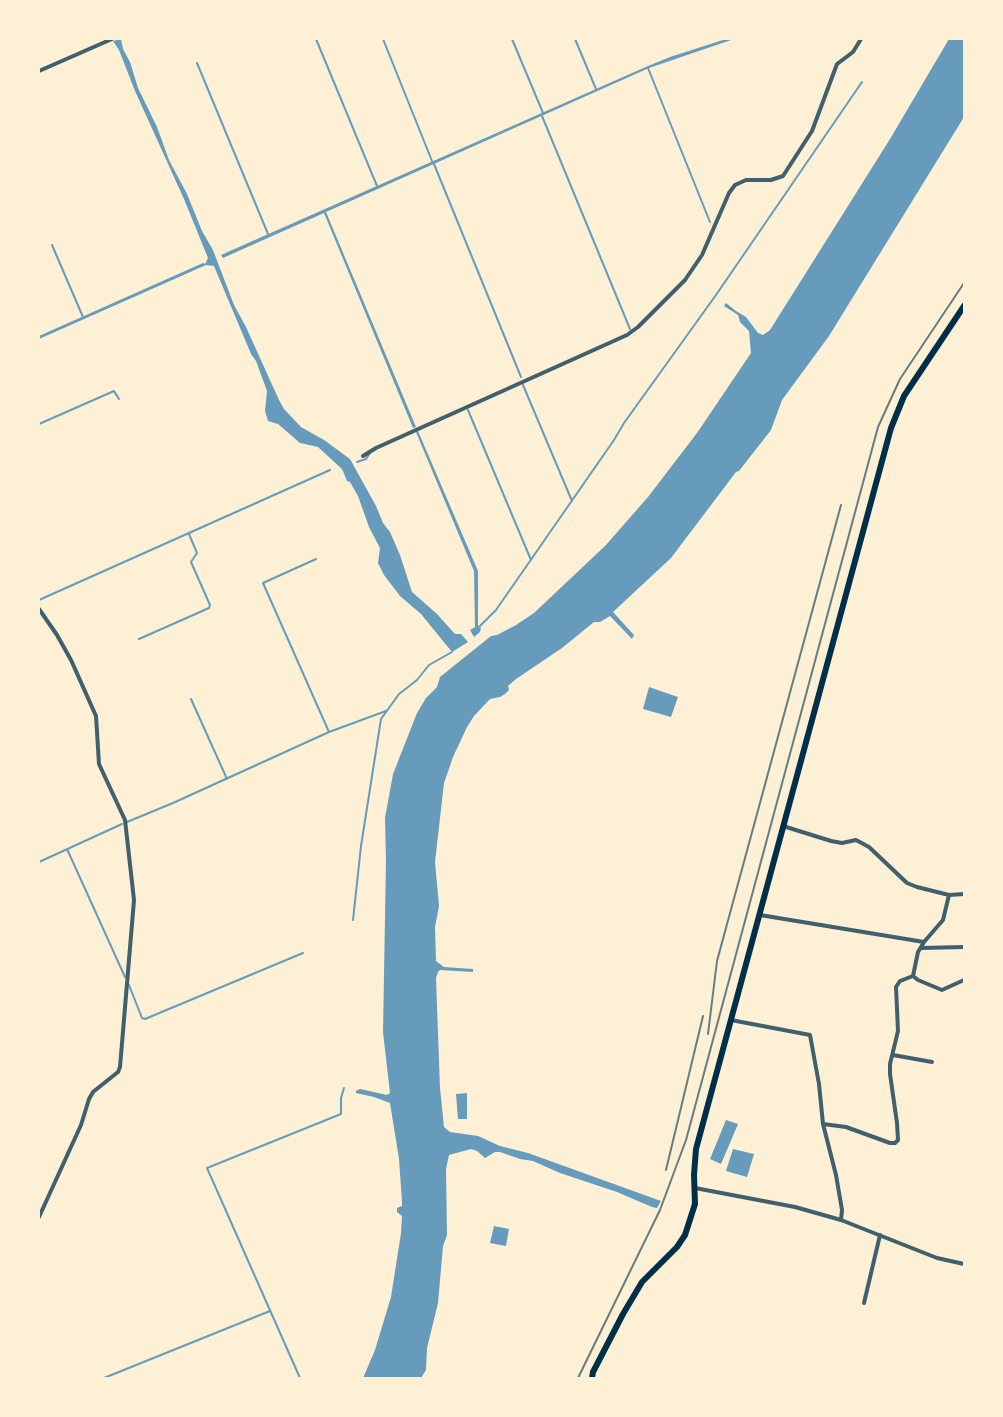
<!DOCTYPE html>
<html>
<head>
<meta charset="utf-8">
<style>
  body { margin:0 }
  #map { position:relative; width:1003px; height:1417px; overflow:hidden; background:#fdf0d5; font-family:"Open Sans",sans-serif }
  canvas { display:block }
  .frame { position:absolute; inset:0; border:40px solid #fdf0d5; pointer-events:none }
</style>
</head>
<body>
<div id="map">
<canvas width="1003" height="1417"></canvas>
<div class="frame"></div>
</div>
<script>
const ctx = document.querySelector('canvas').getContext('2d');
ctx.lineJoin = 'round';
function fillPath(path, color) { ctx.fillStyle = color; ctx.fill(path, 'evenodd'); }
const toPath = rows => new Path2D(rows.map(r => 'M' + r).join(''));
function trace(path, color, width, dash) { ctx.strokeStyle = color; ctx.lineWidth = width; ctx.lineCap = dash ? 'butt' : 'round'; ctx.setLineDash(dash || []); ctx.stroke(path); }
fillPath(toPath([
  [121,39,123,49,130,62,138,88,157,127,169,160,187,194,202,231,213,250,234,305,246,327,279,400,284,409,301,427,324,440,350,459,376,506,383,523,390,532,400,555,412,592,437,614,455,634,461,634,468,642,452,652,421,614,400,596,384,575,378,563,380,548,369,527,358,496,350,482,347,481,342,469,318,447,300,443,278,424,268,421,265,411,267,391,256,361,251,354,214,266,206,265,39,339,39,336,203,263,205,264,208,258,184,199,135,91,119,50,113,41],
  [726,39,734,39,649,68,326,212,416,427,413,428,324,213,234,253,223,258,221,255,648,66,670,57],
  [949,39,964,39,964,117,829,336,782,400,771,430,739,471,736,472,671,558,613,612,634,635,632,639,610,616,600,622,594,622,562,648,516,679,508,686,509,690,505,694,500,697,490,699,474,716,467,727,453,757,444,783,435,862,439,906,435,927,436,961,444,967,473,969,473,972,440,970,438,972,436,978,440,1088,444,1127,450,1132,478,1136,500,1146,528,1153,661,1201,657,1208,652,1207,617,1192,560,1173,533,1161,520,1159,500,1152,495,1152,485,1158,477,1151,471,1149,449,1155,446,1169,447,1235,443,1246,438,1303,427,1348,426,1370,421,1378,363,1378,375,1350,391,1297,401,1233,402,1216,397,1212,397,1208,402,1206,402,1202,399,1159,390,1103,374,1097,356,1093,356,1091,360,1089,387,1095,390,1093,383,1032,386,861,385,818,393,774,417,713,426,698,437,687,440,677,491,636,497,635,516,625,534,613,606,545,648,497,697,433,751,353,749,331,740,322,738,315,724,306,726,303,736,311,746,317,758,333,763,335,770,330,890,139],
  [418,431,478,571,478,625,481,628,480,632,474,637,470,630,475,627,474,571,416,432],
  [649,687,678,697,671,717,643,709],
  [467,1093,467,1119,458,1119,456,1094],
  [726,1120,738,1124,721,1164,710,1159],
  [733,1149,754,1154,747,1177,726,1171],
  [494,1226,509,1229,506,1246,490,1243]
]), '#669bbc');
trace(toPath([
  [316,39,377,186],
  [383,39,432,161],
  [512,39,543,113],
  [575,39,596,89],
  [197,63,268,234],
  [648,68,710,222],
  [542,116,630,329],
  [434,164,521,377],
  [52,245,83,317],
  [523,385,572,501],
  [468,410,531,560],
  [39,424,114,391,119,399],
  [357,462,366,459,370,453],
  [316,559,263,583,329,732],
  [39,600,330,470],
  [480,626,496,610,614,440,624,423,716,295,862,82],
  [139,639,209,608,210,605,191,562,197,553,189,534],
  [191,699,227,779],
  [127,822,173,803,329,732,386,711],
  [67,849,125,977],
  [39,862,122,824],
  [353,920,361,846,381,719,399,694,417,680,429,665,452,652],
  [129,985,142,1018,145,1019,303,953],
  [104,1378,270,1311],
  [300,1378,207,1168,341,1114,341,1098,344,1088]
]), '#669bbc', 2);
trace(toPath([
  [39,71,112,39],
  [363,456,376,448,627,335,638,327,685,280,702,255,729,193,735,185,746,180,771,180,783,176,812,131,837,64,853,52,861,39],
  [39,609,57,635,71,660,96,716,99,764,125,820,134,900,120,1067,118,1072,93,1092,89,1099,81,1125,39,1217],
  [783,826,831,841,842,843,856,840,869,847,907,883,917,887,949,895,964,894],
  [760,915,924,942],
  [921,948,964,947],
  [913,976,918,980,942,990,964,980],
  [731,1020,810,1035,819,1084,823,1124,836,1175,842,1210,841,1220],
  [893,1055,932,1062],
  [823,1124,846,1127,890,1143,895,1143,898,1140,897,1123,890,1074,890,1064,898,1031,896,987,900,981,913,976,918,952,924,942,943,920,949,895],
  [695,1188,795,1207,841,1220,937,1258,964,1264],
  [864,1303,880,1235]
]), '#3f606c', 4);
trace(toPath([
  [592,1378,593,1372,623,1314,642,1282,677,1247,685,1235,695,1204,694,1175,696,1149,891,428,904,396,964,306]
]), '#003049', 6);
trace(toPath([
  [708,1034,717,961,841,505],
  [666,1170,703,1016],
  [578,1378,660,1210,686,1140,878,427,900,379,964,283]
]), '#657d81', 2);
</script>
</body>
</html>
